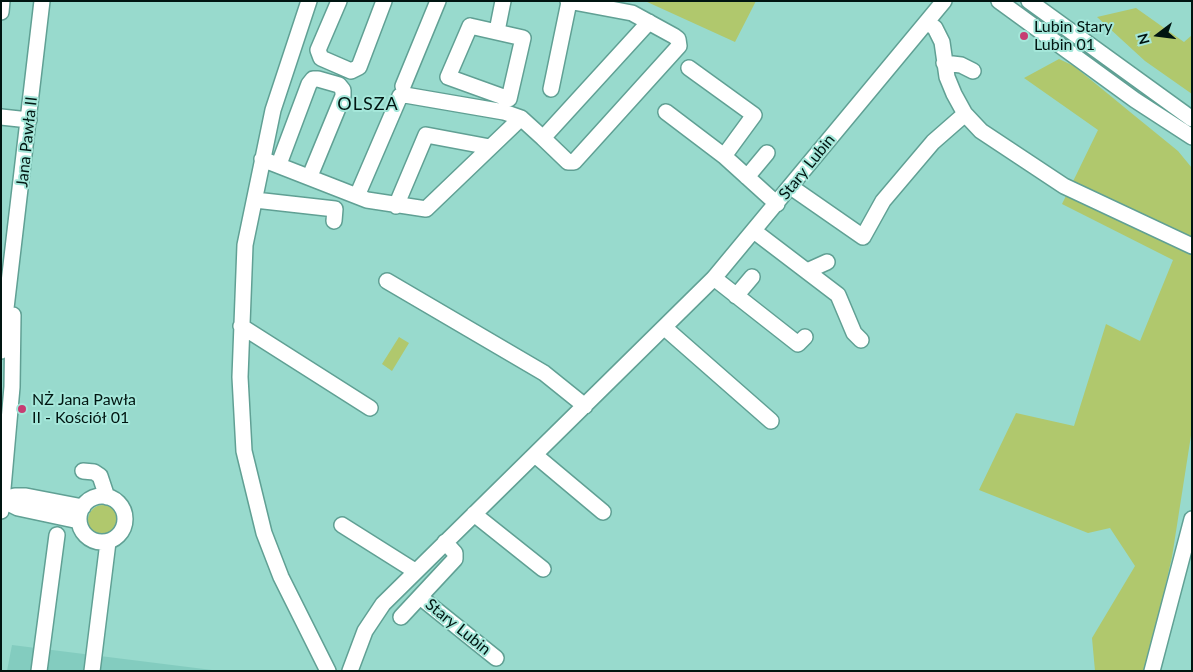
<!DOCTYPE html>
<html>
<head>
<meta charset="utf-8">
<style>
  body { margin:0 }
  #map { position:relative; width:1193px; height:672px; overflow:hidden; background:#98dacd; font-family:Lato,sans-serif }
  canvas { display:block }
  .frame { position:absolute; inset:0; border:2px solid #001511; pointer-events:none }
  .north { position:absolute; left:1133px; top:10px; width:50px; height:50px; -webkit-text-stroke:4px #a5e7da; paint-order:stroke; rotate:255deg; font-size:14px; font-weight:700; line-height:20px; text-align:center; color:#001511 }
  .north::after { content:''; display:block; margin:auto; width:18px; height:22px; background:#001511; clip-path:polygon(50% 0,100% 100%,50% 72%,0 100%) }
</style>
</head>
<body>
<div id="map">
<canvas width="1193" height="672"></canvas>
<div class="frame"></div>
<div class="north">N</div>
</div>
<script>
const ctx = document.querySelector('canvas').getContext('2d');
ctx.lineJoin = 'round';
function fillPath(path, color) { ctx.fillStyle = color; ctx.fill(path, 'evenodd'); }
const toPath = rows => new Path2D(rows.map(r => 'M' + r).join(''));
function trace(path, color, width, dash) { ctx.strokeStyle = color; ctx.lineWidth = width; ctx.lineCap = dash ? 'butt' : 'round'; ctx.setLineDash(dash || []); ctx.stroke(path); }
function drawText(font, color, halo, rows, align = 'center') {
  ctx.font = font + ' Lato,sans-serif'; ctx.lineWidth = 4; ctx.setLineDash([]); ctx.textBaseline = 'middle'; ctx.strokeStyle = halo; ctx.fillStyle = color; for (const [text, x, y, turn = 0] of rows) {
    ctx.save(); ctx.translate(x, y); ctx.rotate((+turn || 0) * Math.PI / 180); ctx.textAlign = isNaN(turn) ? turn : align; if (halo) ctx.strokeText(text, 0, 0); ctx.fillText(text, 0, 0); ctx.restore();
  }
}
fillPath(toPath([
  [12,645,220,671,7,671]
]), '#83ccbf');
fillPath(toPath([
  [645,1,756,1,735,42],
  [1136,8,1184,42,1192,35,1192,94,1145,61,1097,17],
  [1059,59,1074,66,1135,116,1178,151,1192,168,1192,429,1172,557,1146,671,1095,671,1092,638,1135,566,1110,528,1088,533,979,490,1016,413,1074,426,1106,324,1140,341,1173,260,1062,204,1098,130,1024,78],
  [399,337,409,343,392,371,382,364],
  '88 520a15 15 0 1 1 30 0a15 15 0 1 1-30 0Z'
]), '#b0c86d');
const minor = toPath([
  [309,1,273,110,245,245,240,377,244,451,264,533,281,577,328,671],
  [339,1,318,50,321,58,351,71,359,67,384,1],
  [999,1,1135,100,1192,137],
  [1029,1,1192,119],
  [1,12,2,1],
  [927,22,935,28,942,42,947,77,954,94,965,114,981,131,1064,186,1192,246],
  [470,26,523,38,509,99,448,77,470,26],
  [497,31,503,1],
  [944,63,961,65,973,71],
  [689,68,754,115,724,156],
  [403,86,438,1],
  [551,89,569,2],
  [666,112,724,156,777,204],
  [1,117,29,120],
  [521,118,543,138,649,22],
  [543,138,568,162,574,162,679,46,678,39,674,36,632,13,568,1],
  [262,159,367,200,426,209,521,118,504,112,405,95,400,96,357,196],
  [279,164,309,84,313,79,318,79,339,85,343,90,343,96,310,176],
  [747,177,767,153],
  [791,187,863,237,883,201,933,142,965,114],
  [255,200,335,209,334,221],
  [396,206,426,135,490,147],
  [754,231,838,295,854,333,861,340],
  [807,271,827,262],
  [714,278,798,344,805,337],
  [387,281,544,373,585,406],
  [736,296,752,277],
  [241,326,370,408],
  [665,328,771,421],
  [1,351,42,1],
  [535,455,603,512],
  [83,471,94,472,100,476,107,497],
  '79 519a23 23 0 1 1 46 0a23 23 0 1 1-46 0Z',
  [1,500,15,496,26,496,83,507],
  [2,500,18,508,79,521],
  [1,511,12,387,13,315],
  [474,514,543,569],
  [342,525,415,571],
  [420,597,496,658],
  [401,617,455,559,455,553,445,542],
  [39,671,57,535],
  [92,671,108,542],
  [350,671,365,631,383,604,714,278,944,1],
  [1152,671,1192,519]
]);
trace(minor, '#60a094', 18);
trace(minor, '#fff', 15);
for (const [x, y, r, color] of [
  [1024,36,5,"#c73c72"],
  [22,409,5,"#c73c72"]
]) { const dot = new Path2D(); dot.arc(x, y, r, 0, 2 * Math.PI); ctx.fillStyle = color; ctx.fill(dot); trace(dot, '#a5e7da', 2); }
drawText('16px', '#001511', '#a5e7da', [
  ["Lubin Stary",1034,27],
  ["Lubin 01",1034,45],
  ["NŻ Jana Pawła",32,400],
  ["II - Kościół 01",32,418]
], 'left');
drawText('16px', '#001511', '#a5e7da', [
  ["Jana Pawła II",27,142,-84],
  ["Stary Lubin",807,167,-51],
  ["Stary Lubin",458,627,39]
]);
ctx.letterSpacing = '1px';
drawText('18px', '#001511', '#a5e7da', [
  ["OLSZA",368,104]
]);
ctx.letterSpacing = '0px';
</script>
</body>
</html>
